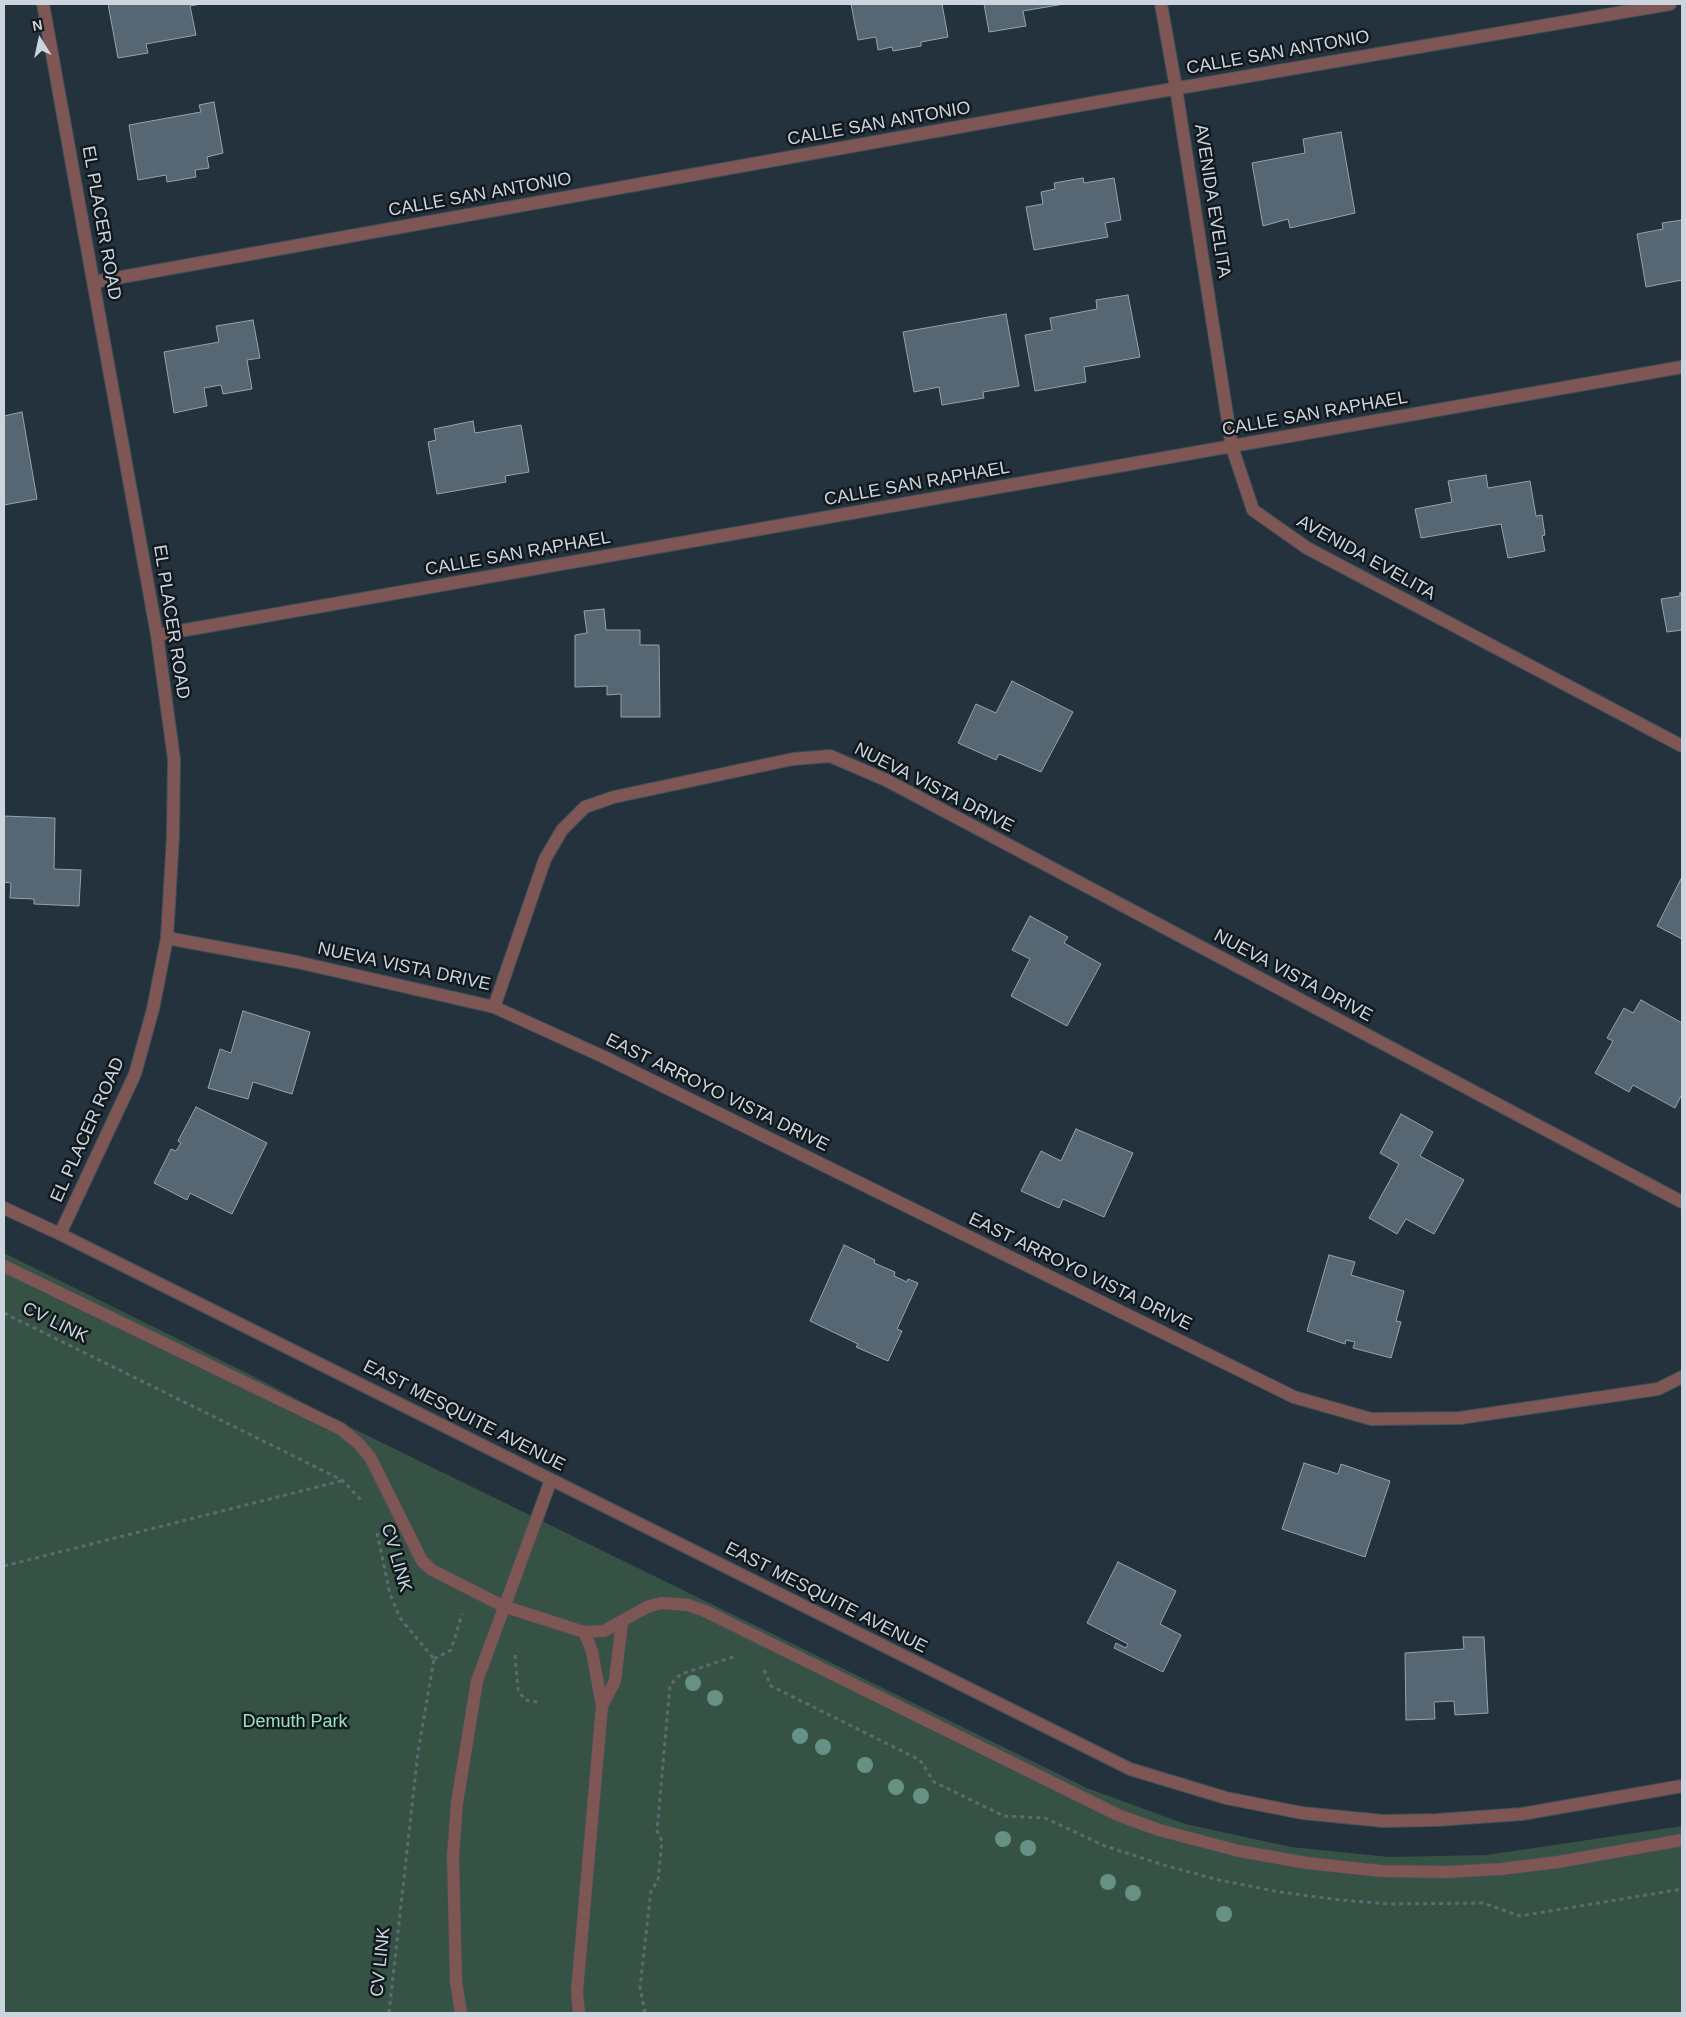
<!DOCTYPE html>
<html>
<head>
<meta charset="utf-8">
<style>
  body { margin:0 }
  #map { position:relative; width:1686px; height:2017px; overflow:hidden; background:#23323d; font-family:Arial,sans-serif }
  canvas { display:block }
  .frame { position:absolute; inset:0; border:5px solid #ccd5dd; pointer-events:none }
  .north { position:absolute; left:15px; top:15px; width:50px; height:50px; -webkit-text-stroke:4px #12191e; paint-order:stroke; rotate:350deg; font-size:14px; font-weight:700; line-height:20px; text-align:center; color:#ccd5dd }
  .north::after { content:''; display:block; margin:auto; width:18px; height:22px; background:#ccd5dd; clip-path:polygon(50% 0,100% 100%,50% 72%,0 100%) }
</style>
</head>
<body>
<div id="map">
<canvas width="1686" height="2017"></canvas>
<div class="frame"></div>
<div class="north">N</div>
</div>
<script>
const ctx = document.querySelector('canvas').getContext('2d');
ctx.lineJoin = 'round';
function fillPath(path, color) { ctx.fillStyle = color; ctx.fill(path, 'evenodd'); }
const toPath = rows => new Path2D(rows.map(r => 'M' + r).join(''));
function trace(path, color, width, dash) { ctx.strokeStyle = color; ctx.lineWidth = width; ctx.lineCap = dash ? 'butt' : 'round'; ctx.setLineDash(dash || []); ctx.stroke(path); }
function drawText(font, color, halo, rows, align = 'center') {
  ctx.font = font + ' Arial,sans-serif'; ctx.lineWidth = 5; ctx.setLineDash([]); ctx.textBaseline = 'middle'; ctx.strokeStyle = halo; ctx.fillStyle = color; for (const [text, x, y, turn = 0] of rows) {
    ctx.save(); ctx.translate(x, y); ctx.rotate((+turn || 0) * Math.PI / 180); ctx.textAlign = isNaN(turn) ? turn : align; if (halo) ctx.strokeText(text, 0, 0); ctx.fillText(text, 0, 0); ctx.restore();
  }
}
fillPath(toPath([
  [4,1253,247,1373,354,1429,1087,1788,1185,1824,1291,1847,1389,1857,1487,1855,1682,1826,1682,2013,4,2013]
]), '#365244');
const building = toPath([
  [108,4,201,4,190,6,196,35,146,44,148,53,118,58,108,4],
  [851,4,942,4,948,37,921,42,921,46,893,51,892,47,878,50,876,37,858,40,851,4],
  [984,4,1064,4,1023,11,1026,26,989,32,984,4],
  [214,102,223,153,207,157,209,168,195,170,196,177,167,182,166,175,138,180,129,125,201,112,199,105,214,102],
  [1341,132,1355,213,1290,228,1288,219,1263,226,1252,163,1305,153,1303,139,1341,132],
  [1083,178,1084,183,1114,178,1121,220,1105,223,1108,237,1034,250,1026,207,1043,204,1041,192,1055,189,1054,183,1083,178],
  [1682,220,1682,280,1646,287,1637,234,1663,229,1662,223,1682,220],
  [1128,295,1140,357,1084,367,1086,382,1035,391,1025,335,1052,330,1050,318,1097,309,1096,300,1128,295],
  [1006,314,1019,386,983,392,984,398,942,405,939,387,914,392,903,332,1006,314],
  [253,320,260,358,247,360,252,389,223,394,221,385,204,388,207,406,174,413,164,352,219,342,216,326,253,320],
  [22,412,37,499,4,505,4,416,22,412],
  [473,421,475,433,521,425,529,472,505,476,506,482,437,494,428,442,436,440,434,429,473,421],
  [1486,475,1488,488,1530,481,1536,516,1542,515,1545,535,1542,536,1545,551,1508,558,1501,524,1421,538,1415,509,1452,502,1448,481,1486,475],
  [1680,593,1682,593,1682,630,1667,632,1661,599,1680,596,1680,593],
  [604,609,606,630,640,630,640,645,659,645,660,717,621,717,621,694,607,695,607,686,575,687,575,635,587,633,584,611,604,609],
  [1012,681,1073,712,1041,772,999,754,996,760,958,743,976,704,996,713,1012,681],
  [4,816,55,818,54,869,81,870,79,906,34,904,34,899,10,898,11,883,4,882,4,816],
  [1682,877,1682,939,1657,926,1682,877],
  [1030,916,1068,937,1064,943,1101,964,1067,1026,1011,996,1030,959,1012,950,1030,916],
  [1641,1000,1682,1023,1682,1094,1675,1108,1633,1085,1629,1092,1595,1073,1613,1041,1607,1038,1624,1008,1633,1013,1641,1000],
  [243,1011,310,1032,292,1094,253,1082,248,1099,208,1088,220,1049,231,1053,243,1011],
  [196,1107,267,1143,232,1214,190,1193,187,1200,154,1183,171,1149,176,1151,181,1143,178,1141,196,1107],
  [1401,1114,1433,1132,1420,1156,1464,1180,1434,1234,1406,1219,1397,1234,1369,1218,1399,1164,1380,1153,1401,1114],
  [1076,1129,1133,1153,1104,1217,1063,1199,1059,1208,1021,1191,1041,1151,1061,1161,1076,1129],
  [844,1245,875,1260,874,1263,895,1272,894,1276,907,1282,908,1279,918,1283,897,1329,902,1331,888,1361,856,1347,858,1344,810,1321,844,1245],
  [1329,1255,1355,1262,1351,1275,1404,1291,1396,1321,1401,1322,1391,1358,1353,1348,1355,1342,1346,1340,1345,1344,1307,1331,1329,1255],
  [1304,1463,1338,1474,1341,1464,1390,1481,1365,1557,1282,1529,1304,1463],
  [1118,1562,1176,1591,1160,1624,1181,1635,1163,1672,1114,1648,1116,1643,1126,1648,1128,1644,1087,1623,1118,1562],
  [1463,1637,1484,1637,1488,1713,1455,1715,1454,1701,1434,1702,1435,1719,1406,1720,1405,1653,1464,1649,1463,1637]
]);
fillPath(building, '#566673');
trace(building, '#92a4b2', 1);
const service = toPath([
  [4,1266,341,1429,358,1443,370,1457,422,1561,432,1570,503,1606,584,1632,604,1631,647,1607,661,1603,688,1605,705,1611,1118,1815,1159,1830,1239,1851,1307,1863,1381,1871,1447,1872,1501,1869,1558,1862,1682,1840],
  [602,1706,615,1681,622,1622],
  [461,2013,456,1981,453,1856,457,1803,477,1681,551,1480],
  [579,2013,577,1991,602,1706,592,1651,584,1632]
]);
const minor = toPath([
  [1161,4,1176,88,1232,447,1253,510,1307,548,1682,746],
  [94,282,1126,97,1670,4],
  [157,635,1682,367],
  [167,938,297,962,494,1007,545,859,562,830,585,807,614,797,793,759,830,756,886,780,1682,1202],
  [494,1007,604,1057,1294,1397,1371,1419,1460,1418,1658,1389,1682,1377]
]);
const tertiary = toPath([
  [43,4,157,635,174,759,173,836,167,938,153,1009,135,1074,60,1234],
  [4,1208,60,1234,1130,1769,1226,1798,1302,1813,1383,1821,1437,1820,1522,1814,1682,1786]
]);
trace(service, '#414f5a', 14);
trace(minor, '#414f5a', 14);
trace(tertiary, '#414f5a', 14);
trace(toPath([
  [4,1313,342,1480,361,1500],
  [377,1533,390,1594,400,1618,434,1659],
  [4,1566,341,1481],
  [515,1655,518,1690,525,1700,537,1702],
  [434,1659,451,1650,462,1614],
  [764,1670,771,1686,920,1760,934,1782,1004,1816,1045,1818,1105,1846,1167,1866,1219,1880,1280,1892,1340,1900,1390,1904,1483,1903,1520,1916,1682,1889],
  [389,2013,418,1752,434,1659],
  [645,2013,640,1987,651,1890,658,1881,662,1841,657,1831,670,1685,681,1674,736,1656]
]), '#5d6a74', 3, [4, 4]);
trace(service, '#7e5754', 12);
trace(minor, '#7e5754', 12);
trace(tertiary, '#7e5754', 12);
ctx.fillStyle = '#659284';
for (const [x, y] of [
  [693,1683],
  [715,1698],
  [800,1736],
  [823,1747],
  [865,1765],
  [896,1787],
  [921,1796],
  [1003,1839],
  [1028,1848],
  [1108,1882],
  [1133,1893],
  [1224,1914]
]) { ctx.beginPath(); ctx.arc(x, y, 8, 0, 2 * Math.PI); ctx.fill(); }
drawText('18px', '#ccd5dd', '#12191e', [
  ["CALLE SAN ANTONIO",1278,53,-10],
  ["CALLE SAN ANTONIO",879,124,-10],
  ["CALLE SAN ANTONIO",480,195,-10],
  ["AVENIDA EVELITA",1212,201,81],
  ["EL PLACER ROAD",101,223,80],
  ["CALLE SAN RAPHAEL",1315,414,-10],
  ["CALLE SAN RAPHAEL",917,484,-10],
  ["CALLE SAN RAPHAEL",518,554,-10],
  ["AVENIDA EVELITA",1366,558,29],
  ["EL PLACER ROAD",171,622,81],
  ["NUEVA VISTA DRIVE",934,788,27],
  ["NUEVA VISTA DRIVE",404,967,12],
  ["NUEVA VISTA DRIVE",1293,976,28],
  ["EAST ARROYO VISTA DRIVE",717,1093,26],
  ["EL PLACER ROAD",88,1130,-66],
  ["EAST ARROYO VISTA DRIVE",1080,1272,26],
  ["CV LINK",55,1323,26],
  ["EAST MESQUITE AVENUE",464,1416,27],
  ["CV LINK",396,1558,74],
  ["EAST MESQUITE AVENUE",826,1598,27],
  ["CV LINK",381,1962,-84]
]);
drawText('18px', '#9be1be', '#12191e', [
  ["Demuth Park",295,1722]
]);
</script>
</body>
</html>
